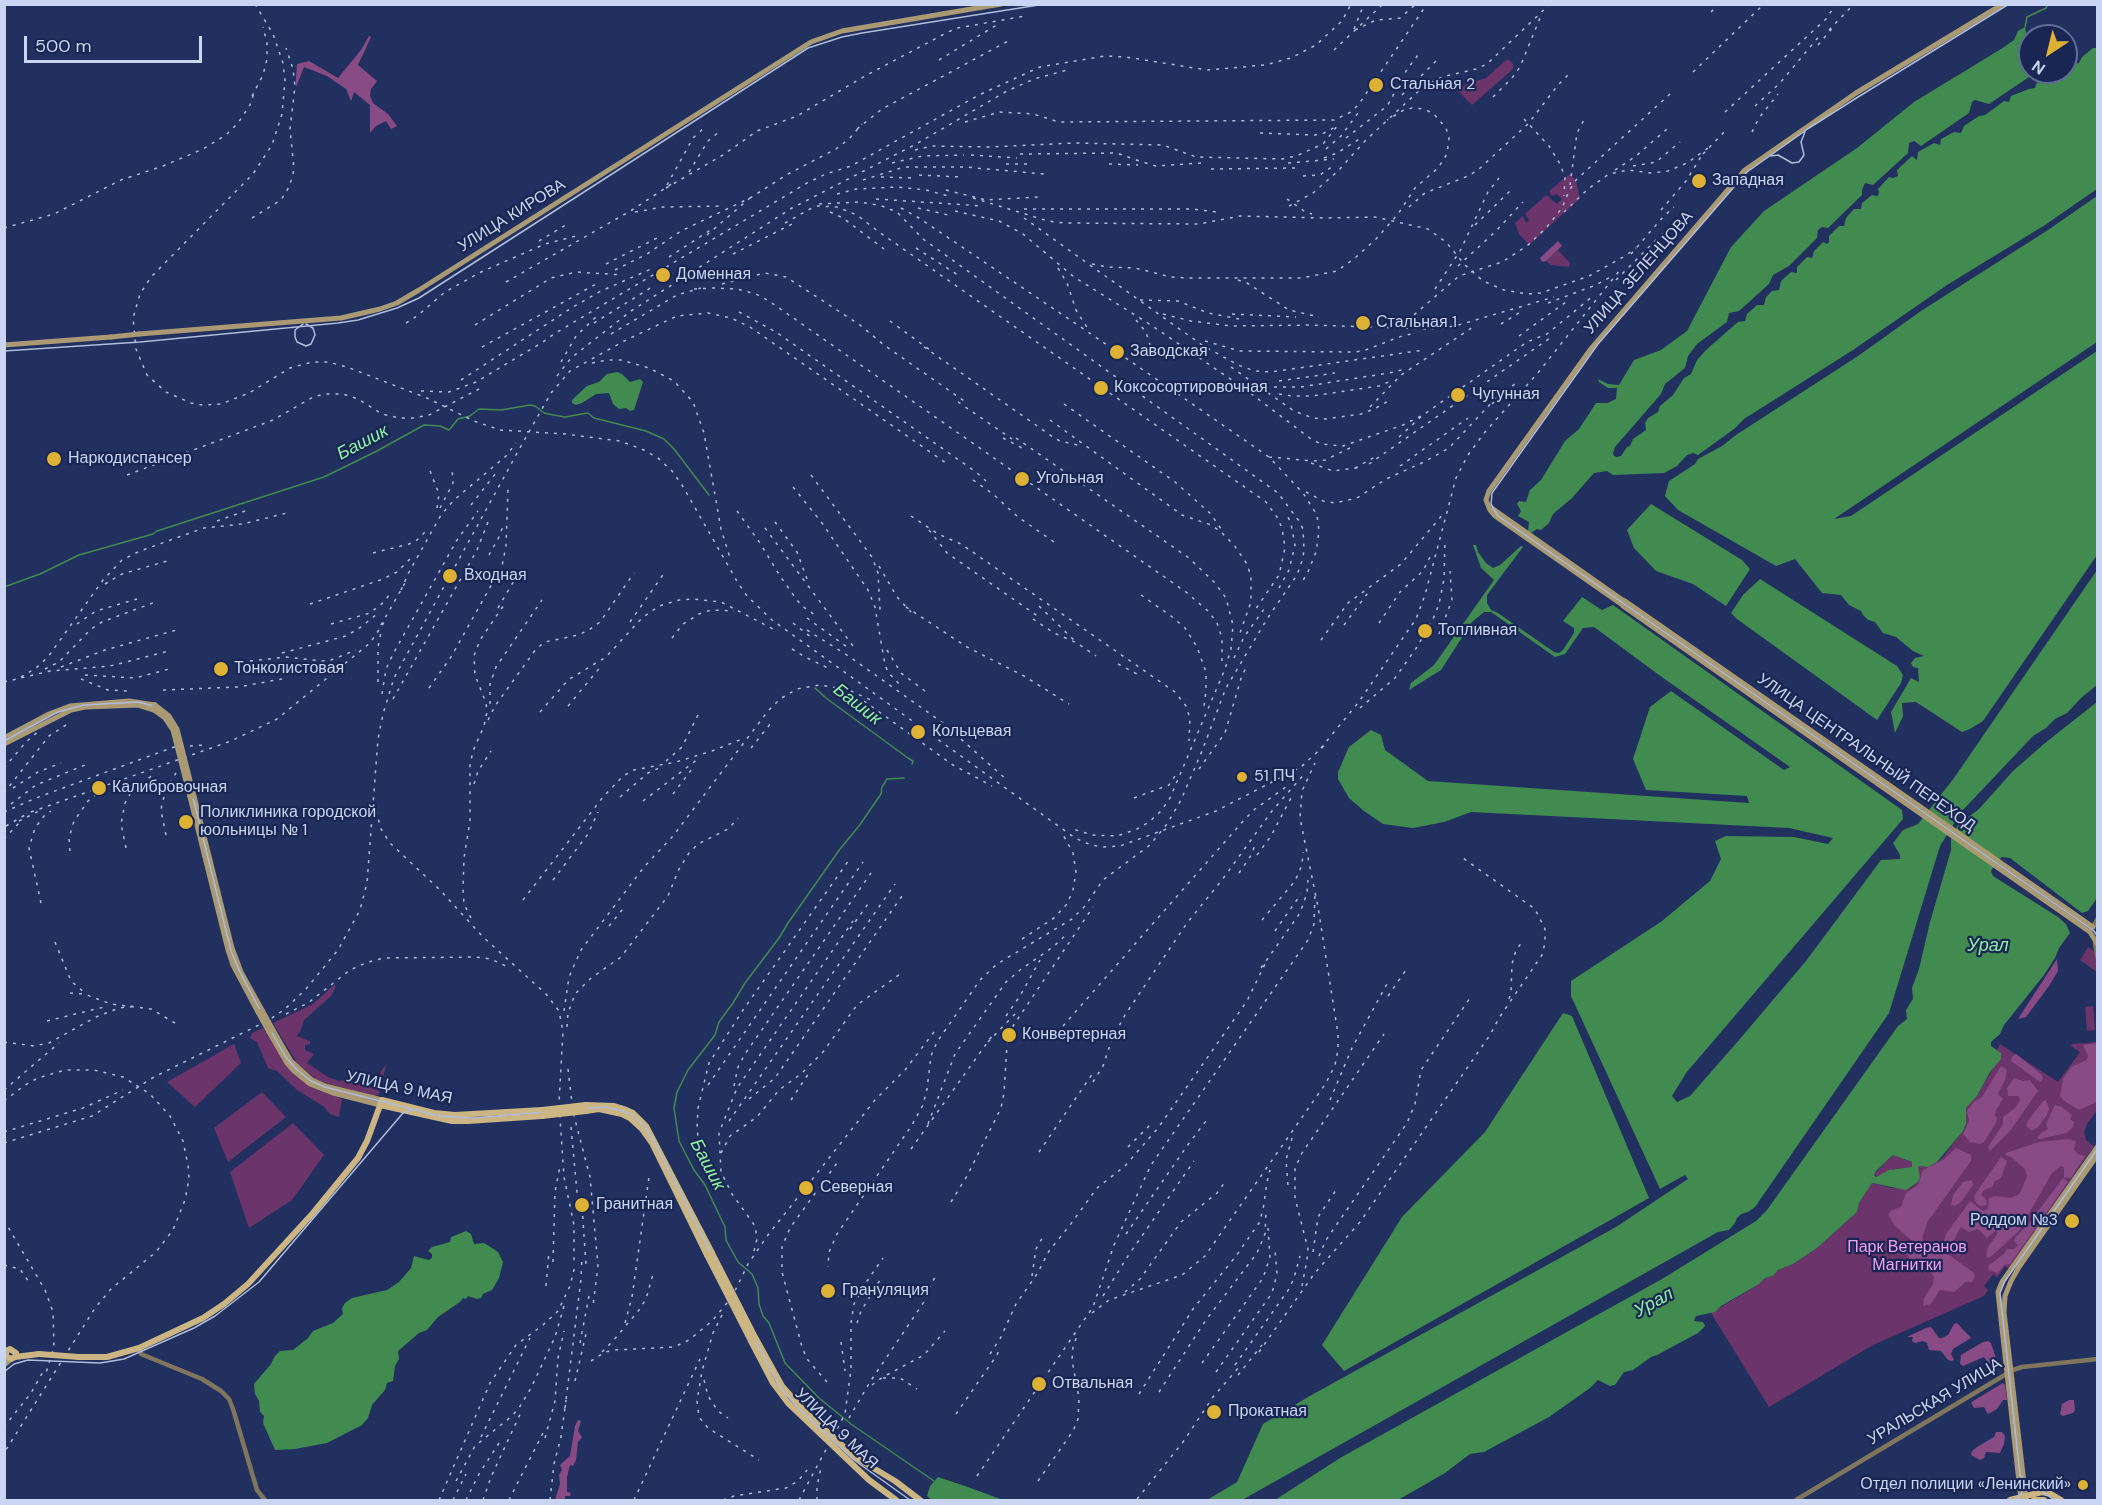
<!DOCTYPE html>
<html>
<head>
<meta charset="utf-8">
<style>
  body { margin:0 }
  #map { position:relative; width:2102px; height:1505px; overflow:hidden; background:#22305f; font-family:"DM Sans",sans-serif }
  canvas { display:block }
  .frame { position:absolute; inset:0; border:6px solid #c9d5f2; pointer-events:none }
  .north { position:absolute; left:2018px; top:24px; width:60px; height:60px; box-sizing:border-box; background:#192653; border:2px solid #5f6c93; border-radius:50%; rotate:215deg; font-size:16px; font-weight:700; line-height:24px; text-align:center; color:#c9d5f2 }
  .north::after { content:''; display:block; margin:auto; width:21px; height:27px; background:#ddb133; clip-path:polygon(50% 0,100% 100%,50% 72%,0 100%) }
  .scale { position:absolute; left:24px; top:36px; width:178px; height:27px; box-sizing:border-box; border:3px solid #c9d5f2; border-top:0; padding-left:8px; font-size:18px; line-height:21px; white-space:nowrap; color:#c9d5f2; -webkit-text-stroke:4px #192653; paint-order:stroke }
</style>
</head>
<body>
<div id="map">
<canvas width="2102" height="1505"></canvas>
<div class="frame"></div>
<div class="north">N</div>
<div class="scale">500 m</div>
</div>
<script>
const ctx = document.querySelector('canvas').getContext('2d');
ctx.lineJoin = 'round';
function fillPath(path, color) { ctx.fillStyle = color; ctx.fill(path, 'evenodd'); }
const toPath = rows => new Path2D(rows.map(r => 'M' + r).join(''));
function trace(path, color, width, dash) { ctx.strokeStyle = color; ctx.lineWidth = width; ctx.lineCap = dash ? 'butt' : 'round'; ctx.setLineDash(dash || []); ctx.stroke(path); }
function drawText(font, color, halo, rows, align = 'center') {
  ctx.font = font + ' "DM Sans",sans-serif'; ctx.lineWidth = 4.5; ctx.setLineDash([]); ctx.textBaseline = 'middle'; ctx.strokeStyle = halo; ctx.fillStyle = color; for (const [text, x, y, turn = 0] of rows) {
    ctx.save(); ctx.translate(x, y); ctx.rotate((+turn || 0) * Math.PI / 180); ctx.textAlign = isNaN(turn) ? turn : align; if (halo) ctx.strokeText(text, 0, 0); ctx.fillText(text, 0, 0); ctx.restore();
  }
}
fillPath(toPath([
  [1506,60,1509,60,1513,64,1513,69,1472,105,1457,90,1467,84,1486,78],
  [1570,174,1576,181,1580,198,1529,245,1519,234,1515,223,1523,216,1526,223,1529,220,1525,214,1546,195,1557,204,1562,199,1557,194,1552,196,1549,191],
  [1558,250,1570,263,1569,267,1551,265,1546,261],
  [2088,947,2095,952,2097,972,2080,960],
  [334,985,336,986,331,996,304,1020,300,1032,296,1036,310,1041,310,1044,305,1045,305,1050,314,1054,307,1063,328,1077,339,1081,344,1080,374,1088,378,1084,381,1071,386,1065,379,1094,374,1096,318,1081,297,1063,273,1023,313,1004],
  [2093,1006,2095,1030,2087,1031,2085,1007],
  [263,1028,292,1073,309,1086,342,1099,339,1117,330,1114,323,1106,297,1090,277,1071,268,1068,257,1042,250,1038,252,1033],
  [2097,1042,2097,1110,2087,1124,2084,1132,2086,1140,2094,1146,2009,1269,2005,1266,1997,1278,1994,1274,1991,1277,1984,1286,1988,1290,1984,1296,1873,1345,1769,1407,1711,1313,1759,1284,1765,1278,1773,1276,1778,1270,1793,1264,1817,1248,1857,1212,1859,1203,1872,1183,1892,1188,1911,1188,1917,1183,1919,1176,1917,1171,1911,1168,1893,1169,1878,1177,1874,1174,1893,1155,1924,1167,1937,1162,1943,1157,1965,1128,1966,1108,1977,1096,2001,1054,1997,1050,2000,1044,2058,1082,2080,1052,2071,1046,2072,1044],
  [234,1044,241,1063,195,1107,167,1082],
  [262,1092,286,1117,228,1162,214,1128],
  [293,1123,324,1155,292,1200,249,1228,230,1172]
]), '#6b346a');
fillPath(toPath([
  [369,36,371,37,358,65,377,81,371,89,370,96,373,103,388,114,397,126,391,129,386,121,376,126,370,133,370,105,354,92,351,101,346,89,327,76,304,67,296,87,296,78,297,64,309,61,338,78,361,50],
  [1558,241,1562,246,1546,261,1542,262,1540,258],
  [2057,959,2058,971,2049,986,2026,1017,2018,1019],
  [2097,1043,2097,1102,2079,1110,2064,1101,2060,1096,2063,1079,2071,1067,2087,1060,2088,1056,2083,1045],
  [2016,1054,2042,1075,2043,1079,2040,1082,2011,1061,2012,1057],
  [2001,1066,2007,1070,2005,1080,1998,1094,2003,1099,1996,1110,1995,1115,1997,1118,1996,1123,1984,1142,1980,1144,1970,1142,1963,1134,1969,1121,1967,1111,1974,1102,1982,1097],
  [2014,1078,2023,1081,2030,1080,2038,1091,2010,1131,1990,1151,1988,1147,2003,1124,2003,1117,2015,1108,2020,1100,2018,1096,2008,1096,2007,1088],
  [2046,1100,2049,1109,2047,1115,2038,1127,2032,1131,2026,1126,2027,1122,2043,1101],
  [2055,1105,2062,1107,2072,1115,2070,1119,2074,1122,2073,1127,2067,1133,2039,1139,2037,1137,2039,1135,2048,1129,2046,1124],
  [2068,1139,2076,1141,2074,1150,2078,1154,2085,1156,2071,1178,2064,1177,2064,1167,2061,1166,2052,1173,2019,1231,1994,1254,1989,1258,1986,1257,1988,1247,1998,1233,1996,1230,1987,1238,1978,1229,1969,1232,1961,1227,1952,1243,1958,1248,1967,1242,1967,1246,1960,1256,1942,1246,1946,1234,1970,1201,1983,1211,1988,1209,1989,1198,1995,1196,2010,1198,2018,1195,2021,1191,2027,1176,2025,1169,2011,1157,2005,1155,2006,1153,2039,1142],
  [1956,1148,1971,1155,1971,1161,1928,1221,1923,1235,1922,1245,1919,1247,1894,1225,1888,1214,1892,1210,1901,1207,1906,1193,1918,1185,1923,1170,1943,1160],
  [2001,1157,2007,1161,2001,1178,1995,1181,1992,1187,1984,1190,1981,1195,1986,1199,1987,1205,1980,1206,1976,1203,1974,1196],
  [2063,1178,2068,1182,2010,1264,2004,1265,1998,1273,1989,1270,1988,1266,2005,1253,2006,1249,2014,1249,2018,1245,2014,1241,2015,1238,2030,1222],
  [1972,1180,1973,1185,1961,1202,1955,1206,1951,1205,1953,1195,1963,1182],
  [1908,1243,1911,1247,1924,1250,1928,1248,1933,1248,1948,1254,1974,1273,1975,1277,1972,1282,1966,1282,1954,1292,1940,1290,1931,1304,1923,1306,1924,1298,1933,1284,1934,1277,1929,1270,1909,1259,1904,1244],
  [1957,1323,1971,1338,1953,1349,1951,1354,1954,1360,1952,1361,1948,1360,1941,1351,1929,1350,1927,1343,1923,1341,1915,1343,1912,1341,1913,1337,1907,1337,1926,1328,1931,1327,1939,1338,1942,1338,1948,1335,1954,1324],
  [1988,1341,1991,1343,1995,1355,1996,1374,1984,1357,1963,1366,1960,1364,1961,1355,1983,1342],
  [2003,1383,2005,1385,2007,1400,2003,1400,1997,1409,1988,1414,1984,1407,1974,1408,1971,1403,1973,1401],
  [2069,1400,2074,1400,2075,1410,2073,1413,2063,1416,2060,1414,2062,1404],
  [578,1420,581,1421,578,1431,582,1437,578,1442,576,1460,573,1466,570,1465,567,1477,567,1492,571,1493,570,1496,565,1496,565,1500,555,1500,560,1484,559,1475,562,1470,560,1465,570,1456,575,1426],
  [1996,1432,2002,1432,2005,1436,2004,1444,2000,1453,1986,1452,1984,1458,1980,1460,1971,1455,1972,1451,1977,1447,1994,1437]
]), '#884b86');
fillPath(toPath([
  [2025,27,2030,56,2030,72,2035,73,1989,104,1975,100,1972,102,1969,113,1921,146,1914,141,1909,143,1908,153,1873,185,1865,183,1862,190,1862,195,1828,228,1822,227,1818,230,1817,238,1789,266,1773,275,1769,284,1739,311,1729,313,1727,322,1697,344,1688,356,1685,368,1665,384,1661,394,1615,447,1613,453,1614,456,1617,457,1621,456,1627,447,1630,446,1633,439,1646,430,1645,423,1648,418,1658,412,1660,406,1673,395,1684,378,1691,374,1697,360,1706,350,1738,322,1745,321,1747,314,1757,305,1764,305,1766,297,1772,291,1779,290,1781,281,1791,272,1797,273,1797,267,1807,257,1812,258,1814,251,1823,242,1827,244,1829,242,1829,236,1839,226,1844,226,1846,218,1854,209,1861,209,1862,203,1872,195,1878,196,1879,192,1878,189,1889,177,1893,178,1898,176,1897,170,1912,156,1917,160,1918,152,1934,143,1940,145,1941,139,1954,132,1961,133,1964,126,1979,116,1985,115,2004,101,2009,102,2011,96,2029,89,2035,88,2036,84,2043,78,2066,72,2070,65,2079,63,2082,57,2093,48,2097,48,2097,189,2045,225,1947,285,1853,350,1744,419,1734,429,1698,455,1693,453,1687,455,1677,466,1664,473,1613,475,1607,471,1594,473,1572,498,1553,514,1549,523,1541,530,1537,529,1531,533,1528,531,1529,522,1518,516,1521,511,1517,504,1519,501,1526,502,1530,490,1541,480,1565,441,1579,429,1596,403,1607,403,1616,399,1617,388,1608,388,1599,382,1598,379,1608,384,1619,385,1634,360,1661,350,1687,331,1731,247,1764,211,1857,148,1914,102,2001,49,2014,40,2018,31],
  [2097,196,2097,342,1834,519,1851,516,2097,351,2097,555,1983,721,1970,729,1962,732,1916,702,1902,703,1903,716,1895,733,1891,712,1911,678,1919,682,1918,668,1913,667,1911,663,1915,658,1924,656,1913,651,1896,637,1883,633,1875,622,1868,620,1863,615,1861,611,1849,605,1841,595,1822,593,1795,559,1776,566,1678,510,1665,496,1669,481,1695,464,1698,459,1722,446,1736,435,1858,356,1921,311,2048,230],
  [617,372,622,374,630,382,640,379,643,382,634,410,630,411,626,408,619,409,613,404,609,393,596,394,582,403,576,405,572,403,572,400,587,386,599,382,607,374],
  [1651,504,1742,560,1750,569,1726,606,1693,584,1656,571,1634,548,1627,530],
  [1473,545,1476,545,1478,552,1486,563,1493,568,1500,565,1521,546,1523,547,1487,595,1487,603,1491,610,1498,613,1554,652,1559,653,1563,650,1574,633,1574,628,1563,621,1582,597,1602,610,1613,605,1902,810,1903,819,1686,1073,1672,1096,1677,1102,1690,1096,1739,1040,1806,961,1881,860,1900,859,1900,855,1893,843,1903,830,1918,824,1922,819,1954,778,2097,570,2097,685,2081,698,2067,713,2055,719,2046,728,2033,736,1962,811,1940,846,1889,1013,1755,1207,1748,1212,1741,1214,1737,1218,1735,1223,1729,1230,1718,1232,1242,1500,1207,1500,1237,1482,1263,1424,1308,1397,1616,1227,1688,1179,1685,1175,1660,1189,1571,996,1571,981,1662,921,1710,881,1721,859,1715,841,1726,836,1794,837,1828,844,1833,838,1789,828,1471,812,1444,822,1413,828,1383,824,1364,811,1349,798,1338,779,1338,772,1349,747,1371,730,1381,735,1385,750,1428,781,1749,803,1747,796,1646,790,1633,759,1650,707,1671,691,1784,770,1790,767,1659,675,1594,627,1583,628,1565,654,1555,657,1491,612,1484,612,1472,622,1441,670,1409,690,1411,683,1434,665,1494,580,1481,568],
  [1760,579,1897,666,1903,675,1901,683,1877,720,1737,619,1731,613,1743,595],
  [2097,702,2097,898,2088,911,2082,913,2010,858,2002,857,1996,862,1991,871,1993,876,2058,917,2066,924,2070,933,2059,948,2055,958,2044,975,2004,1025,2000,1034,1991,1042,1991,1046,2001,1053,2001,1059,1990,1072,1977,1096,1966,1108,1966,1124,1963,1131,1937,1162,1928,1167,1918,1166,1920,1178,1917,1183,1906,1190,1872,1183,1859,1203,1857,1212,1817,1248,1793,1264,1778,1270,1773,1276,1765,1278,1759,1284,1721,1306,1715,1312,1696,1316,1694,1321,1703,1322,1705,1326,1698,1333,1657,1355,1651,1357,1633,1370,1624,1372,1615,1385,1610,1386,1598,1380,1590,1388,1549,1417,1484,1452,1470,1454,1445,1473,1398,1500,1275,1500,1340,1458,1662,1279,1756,1221,1767,1210,1898,1026,1907,1019,1906,1010,1913,999,1912,988,1919,969,1930,922,1951,850,1951,839,1958,825,1979,809,2013,771,2045,743],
  [1893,1155,1912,1162,1912,1167,1889,1170,1876,1177,1874,1175,1876,1171],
  [1563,1013,1572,1016,1649,1198,1344,1371,1322,1345,1402,1217,1485,1132],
  [466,1231,471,1234,474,1244,484,1243,489,1246,498,1252,503,1262,499,1278,492,1290,483,1294,481,1298,477,1299,468,1296,466,1299,463,1298,460,1302,438,1317,427,1330,419,1333,398,1351,399,1359,395,1366,393,1381,387,1383,385,1390,372,1405,368,1418,362,1425,327,1443,295,1449,275,1450,263,1423,264,1416,260,1412,259,1401,255,1394,254,1384,271,1364,275,1356,280,1351,293,1350,308,1338,313,1331,333,1323,343,1314,342,1308,345,1303,352,1298,387,1290,399,1282,411,1268,414,1256,429,1260,432,1258,432,1254,428,1251,432,1247,450,1242,451,1237],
  [938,1477,965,1486,1003,1500,932,1500,927,1496,930,1486]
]), '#418a50');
trace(toPath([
  [2025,27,2027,17,2046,8,2048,4],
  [4,587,40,574,79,555,153,534,157,531,324,477,377,451,424,425,440,426,449,430,458,419,470,416,479,409,501,410,530,405,535,406,544,413,553,415,565,417,588,413,594,418,646,431,664,439,674,449,709,495],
  [815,688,826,698,908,758,913,761,912,764],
  [904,778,887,779,882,787,881,794,859,826,840,849,788,923,779,938,745,983,733,1003,719,1022,715,1035,688,1070,677,1092,674,1108,679,1141,694,1170,705,1185,725,1227,726,1240,738,1262,752,1274,758,1288,759,1304,763,1316,769,1323,785,1363,819,1398,851,1424,934,1481]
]), '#418a50', 1.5);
trace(toPath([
  [2093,927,2098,918],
  [2095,943,2098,960],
  [139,1348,141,1354,202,1379,221,1391,229,1399,233,1409,257,1490,265,1500],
  [1796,1500,2013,1370,2022,1367,2098,1359]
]), '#80765d', 4.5);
trace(toPath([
  [139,334,341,318,380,309,397,303,419,290,811,42,842,31,1001,4],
  [4,345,111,337],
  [1486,500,1489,491,1590,350,1745,170,1856,93,2003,4],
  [1486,500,1490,510,1495,516,1621,604],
  [1493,509,1624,601],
  [1625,601,2093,927],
  [1623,606,2090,932],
  [4,738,49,714,70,706,129,701,155,705],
  [4,744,71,710,85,707,138,705,154,710],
  [194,796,232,948,241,972,262,1010],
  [190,797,228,950,233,965,258,1012],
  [2090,932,2098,945],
  [273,1030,291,1061,312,1080,325,1086,382,1100],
  [269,1032,287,1063,294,1071,310,1084,333,1093,380,1105],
  [4,1365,11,1359],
  [2021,1500,1998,1292,2002,1282,2098,1146],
  [2026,1500,2004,1312,2005,1296,2011,1281,2019,1267,2098,1154]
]), '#aa9a73', 5);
trace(toPath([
  [380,1105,452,1121,468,1121,542,1116],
  [586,1105,614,1106,624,1109,633,1113,646,1126,712,1253],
  [586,1111,599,1109,622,1114,630,1118,642,1129,652,1143,707,1255],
  [756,1339,782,1386,805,1412,855,1457,895,1481,920,1500],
  [751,1341,773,1383,788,1403,869,1480,896,1500],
  [4,1355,11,1359,15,1357,16,1353,10,1349,6,1351,6,1356],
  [15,1357,39,1354],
  [79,1357,107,1357,139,1348,203,1318,224,1304,248,1284,313,1213,358,1158,367,1141,382,1100,434,1113,455,1115,542,1110],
  [2010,1500,2042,1492,2051,1494,2061,1500],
  [2034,1500,2044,1500]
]), '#cbb683', 6);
trace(toPath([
  [2009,4,1858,97,1809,128,1747,172,1598,344,1492,493,1491,504,1498,516,2094,931,2098,937],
  [1771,156,1778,155,1792,163,1799,162,1804,155,1801,142,1805,132],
  [303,324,295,330,295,337,297,342,306,346,311,344,315,335,313,328,306,324],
  [4,351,140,342,338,323,358,320,397,308,419,298,808,48,842,37,862,33,1045,4],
  [4,741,58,712,84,705,138,702,154,706,164,713,172,722,179,741,231,951,240,972,271,1031,285,1056,296,1069,311,1081,325,1087,439,1116,473,1118,605,1107,623,1111,632,1115,642,1123,653,1140,779,1386,796,1406,854,1460,910,1500],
  [4,1372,14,1364,28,1360,100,1363,124,1359,194,1328,215,1316,259,1282,403,1113,412,1110],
  [2021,1476,2054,1500],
  [2017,1500,2022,1492,2000,1293,2005,1281,2098,1148]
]), '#afbcdb', 1.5);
trace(toPath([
  [255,4,273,34,283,63,285,80,282,114,272,145,253,174,151,277,140,294,133,318,136,349,147,375,166,392,191,403,202,405,221,404,249,393,290,368,312,362,328,362,347,367,427,398,474,421,500,430,565,434,620,441,644,450,658,458,672,471,682,485,738,583,747,596,772,620,1075,838,1091,845,1102,847,1120,846,1216,811,1301,767,1327,743],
  [1711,12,1719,4],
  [1354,29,1364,4],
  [1355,30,1376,20,1400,18,1416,4],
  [1829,30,1854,4],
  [1818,45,1835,25],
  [1334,50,1383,4],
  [939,60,1000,23],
  [1693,72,1764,4],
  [1398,89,1406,71,1418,55],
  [1402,95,1438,59],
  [252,96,263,75,267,59,267,43,263,27],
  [1493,97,1512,78,1520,67,1540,18],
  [1755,106,1780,83,1821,34],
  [1725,112,1826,19,1836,4],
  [1524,119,1549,146,1560,164,1565,177,1564,196],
  [965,122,1000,112,1033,114,1059,122,1334,120,1351,112,1359,104,1427,4],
  [857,129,882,109,1012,39],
  [1752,132,1759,118,1778,94],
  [1260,133,1315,135,1324,133,1335,127],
  [1346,138,1387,106,1393,96,1398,79],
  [1326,149,1341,136,1361,109],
  [915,150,932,146,989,147,1074,143,1163,145,1196,157,1282,159,1296,156,1323,144,1338,125],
  [1020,154,1117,153,1142,162],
  [1703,154,1728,128],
  [971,155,1017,158],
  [1324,158,1337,153,1361,138],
  [1136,160,1156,166,1201,163],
  [892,163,922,156,964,155],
  [1288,163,1334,159],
  [1006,164,1030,164],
  [1109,164,1138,165],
  [1633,166,1656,162,1680,142],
  [1211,169,1295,168],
  [1615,170,1636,156,1667,129],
  [689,172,708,141,720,131],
  [919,175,962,177],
  [1303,176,1320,175,1333,166],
  [881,177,913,178],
  [863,180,904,167,965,167,1044,174],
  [667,185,693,138,706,126],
  [1570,185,1577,133,1586,116],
  [666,188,723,155,757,131,797,116,865,76,948,32,958,28,1025,16],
  [946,190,986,200,1038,197],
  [837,194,856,189,898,187,926,190,952,197],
  [973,198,1048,221,1064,223,1199,224,1240,216,1325,218,1375,217,1428,229,1446,242,1465,265,1483,281,1504,290,1527,294,1541,293,1589,276,1625,256,1636,248],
  [876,199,983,206],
  [1287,199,1304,211,1312,214],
  [819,204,860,202,882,206,897,212,923,239,1278,493,1299,521,1303,529,1304,549,1303,558,1297,575,1267,619,1226,688,1202,751,1181,800,1167,824,1150,845,1103,880,1085,906,1072,919,997,964,980,980,937,1042,931,1056,927,1089,923,1105,912,1125,837,1234,829,1252,828,1267],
  [1289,206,1313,193,1338,171,1365,141,1423,87,1442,77,1476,69,1487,64,1550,4],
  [1409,207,1425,193,1468,176,1478,170,1528,124,1558,85,1570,73],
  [901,208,919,218,1094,336,1269,457,1303,493,1317,515,1319,531,1316,552,1308,572,1302,582],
  [918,208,948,215],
  [1024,209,1193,209,1216,212],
  [1661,210,1686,181,1702,155],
  [955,211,999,221,1023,234,1074,277,1151,325,1245,389,1311,439,1321,444,1343,446,1403,425,1423,415],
  [635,212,663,207,724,206],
  [830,212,843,218,884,249],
  [1564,212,1588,189,1609,174,1628,170,1651,173,1668,171,1687,163,1708,148],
  [252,218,281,200,289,187,292,178,294,169,290,129,295,86,293,69,286,48],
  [1024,218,1202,345,1238,365,1255,371,1271,372,1424,350],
  [785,223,810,209,818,206,837,207,857,215,879,232,1266,502,1277,517,1282,528,1285,548,1279,575,1255,610],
  [1475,225,1511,190],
  [4,228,54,214,121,180,163,166,203,149,226,135,238,123,250,105,255,90],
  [707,235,750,198],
  [539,241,569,223],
  [916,248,961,277],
  [733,254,794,223],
  [1631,254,1663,217,1674,207],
  [669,257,712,229],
  [606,264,661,236],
  [1092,264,1107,267,1135,268,1171,277,1189,278,1302,278,1337,271,1355,258,1376,239,1398,214,1415,188,1438,168,1447,154,1449,138,1446,128,1433,113,1423,109,1412,108,1404,110,1387,120],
  [1458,266,1495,232,1523,202],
  [1058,268,1067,283,1076,310,1088,329],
  [615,270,647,254,681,231,750,198,788,174,836,149,849,139,862,124],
  [1238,280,1247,283,1289,310,1319,317],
  [1616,280,1669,227],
  [506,282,632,210,673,183],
  [722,284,765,273,786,277,860,325,884,345,967,403],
  [694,289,714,288,737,289,756,294,769,301,1186,592,1209,612,1217,623,1222,638,1222,661],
  [1435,289,1460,251,1488,192,1499,178],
  [1140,300,1178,301,1208,313,1239,319],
  [1548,303,1596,285,1614,275],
  [739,312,776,332,976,472,986,481],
  [1163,314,1191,321,1232,326,1311,325,1429,329,1455,326,1554,297],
  [1232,314,1296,317],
  [1136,320,1146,332,1150,345],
  [890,321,930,350],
  [406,323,417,316,445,292,481,272,545,244,576,236],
  [594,323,652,287],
  [1389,324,1400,322,1415,314,1459,276,1502,262,1527,246,1546,228,1562,208,1569,191,1576,180,1670,94],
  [1501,324,1522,311],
  [475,325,551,278,576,272,623,275],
  [611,334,677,295,701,288],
  [1519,336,1570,299],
  [1205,341,1240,351,1353,352,1363,351,1402,336,1416,333],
  [482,347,598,283],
  [924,347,1053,437,1060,441,1082,446],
  [561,362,576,336,598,315],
  [592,363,607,360,621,360,649,368,674,381,693,402,704,433,721,529,730,558],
  [1231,367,1294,411,1313,418,1326,419,1361,414,1374,409,1392,399],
  [557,376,571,358,631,311,792,208,918,143,1007,91,1034,79,1071,69],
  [461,380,573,307,601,291,651,269],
  [1279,381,1335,373],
  [1274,387,1301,387,1395,372,1407,368],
  [421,391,449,392,476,382,543,342,554,334,807,183,826,174,851,166,979,95,1040,67,1105,56,1126,57,1207,70,1265,65,1291,58,1316,45,1342,21,1351,4],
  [1279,394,1292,396,1312,396,1379,386,1391,381],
  [958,402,1012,439],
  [1064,404,1175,482,1211,514,1221,529],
  [1492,404,1517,382],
  [1370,407,1401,375,1476,325],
  [1050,420,1182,515,1211,525,1220,531,1234,545,1247,564,1251,577,1251,602,1240,633],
  [1399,437,1423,415,1527,342,1547,334,1593,296],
  [1003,438,1024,449],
  [1016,438,1189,558,1215,583,1226,598,1233,625,1231,649,1225,669,1170,798,1161,811,1149,822,1137,829,1117,836,1092,835,1070,828],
  [1269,457,1314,461,1325,460,1350,448],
  [1311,463,1333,471,1363,467],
  [1369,464,1550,338],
  [1400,466,1468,418],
  [1355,468,1375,457],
  [430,471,439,494,437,508],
  [127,475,273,420,313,397,325,394,343,394,358,399,382,414,399,418,414,418,429,415,479,389],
  [811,475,872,557,878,573,880,610],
  [973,480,993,494,1018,517,1057,544],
  [793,487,822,523,868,590,875,607,885,665,888,672,901,686],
  [1306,492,1323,501,1335,503,1357,498,1386,479,1424,462,1449,448,1496,398],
  [471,505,496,473],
  [440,508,453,483,452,468],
  [737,511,760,543,780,576,797,600,802,606,818,617],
  [911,516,938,534,961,544,1175,692,1186,706,1190,718,1189,741],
  [217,521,245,511],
  [775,522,797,552,807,579],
  [765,528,853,646],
  [929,530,947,553,1039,617],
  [373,553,409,544,416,541,428,529],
  [489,555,499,537,503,526],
  [879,566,897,597,911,612],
  [105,584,122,574,167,561],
  [1279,588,1289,570,1295,545,1291,524,1286,512],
  [401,590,409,572,441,515,454,500,506,456,516,443],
  [1141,595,1171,616,1185,628,1197,647,1206,672,1206,691,1204,706],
  [310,604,383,579,397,572,411,558],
  [1039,606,1077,643],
  [906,607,967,647,1024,676,1069,704],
  [498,608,515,579],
  [807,618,850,649],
  [1033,619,1054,633,1077,643,1096,656],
  [630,622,665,572],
  [793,623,812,638],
  [1379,623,1400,592,1423,571,1430,557],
  [77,624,96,611,137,599],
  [331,624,370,613,384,602,392,591],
  [381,625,405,583],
  [1344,625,1370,590],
  [807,630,850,657,943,723,1008,781],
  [1439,634,1452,600,1450,571],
  [672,638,683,624,699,614,711,610,734,611],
  [1321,640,1348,603,1401,564,1444,513],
  [792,649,805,657,828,668],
  [887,650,901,673,925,691],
  [282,653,346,636,361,627,377,614],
  [1234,658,1244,637,1267,605],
  [250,661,286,657,322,661,331,660,356,650],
  [1118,664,1137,674],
  [61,667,105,650,180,629],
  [45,669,59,662,91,629,102,622,158,601],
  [85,675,135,678,173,668],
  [21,677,36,668,48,657,103,580,122,560,140,551,204,528,242,524,287,513],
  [81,679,108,690,127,691],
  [4,682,50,671,110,666,169,651],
  [378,682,378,647,381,632],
  [429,688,451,657,502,566,506,546,508,489],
  [163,690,238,687,282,679],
  [382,694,386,669,393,654,457,540,478,511],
  [393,699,477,550,490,517],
  [864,701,953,765,992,786],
  [490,704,490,684,496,667,542,600],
  [568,706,602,665],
  [1360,708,1395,678,1417,647,1433,619,1439,604,1444,579,1445,539],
  [540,712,568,680,606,657,642,618,659,606,679,600,694,599,721,602,777,631],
  [488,720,495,706,536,649,545,642,578,635,589,630,600,622,634,573],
  [751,748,771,723],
  [1321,748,1358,703,1416,619,1425,595,1456,478,1468,455,1485,432,1537,374,1620,270],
  [666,761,682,747,698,715],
  [4,768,26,742,41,729],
  [1199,769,1225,733,1242,675,1248,665],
  [474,784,478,771,491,751],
  [13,788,38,772,61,763],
  [4,793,49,736,66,725],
  [673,794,692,769],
  [620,797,648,773,659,768],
  [1134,798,1169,785,1177,773],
  [643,801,698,759],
  [11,804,36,785,85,765],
  [376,811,381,829,390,843,440,890,483,937,546,994,559,1011,563,1032,559,1103,564,1177,574,1225,574,1266],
  [4,812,36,798,174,747,204,745],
  [31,812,231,741,277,719,370,643,387,618],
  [19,821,39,811],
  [6,826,25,815],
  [166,835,161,811,162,803,167,788,176,773],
  [4,839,19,823],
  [126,848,121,824,125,803,133,789,153,775],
  [70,851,69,838,74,821,88,801,98,793],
  [1257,855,1271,836,1292,796],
  [1239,873,1252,854,1255,844],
  [553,880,588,834,598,812],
  [523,900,603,797,623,776,634,770,676,762,712,751,742,739],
  [41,903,29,848,35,828,44,816,51,811],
  [471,918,464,904,463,889,464,858,470,821,470,765,473,751,484,726,487,712,486,703,475,675,474,656,480,640,506,602],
  [1262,920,1295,881,1302,865,1303,852],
  [609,926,626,905],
  [850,929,868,904],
  [1275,931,1301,894],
  [1022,939,1054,918,1067,904,1073,890,1076,872,1073,853,1061,831],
  [55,942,71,981,85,993],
  [1261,968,1300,913,1307,893,1308,880],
  [70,993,84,994,111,1004,151,1009,175,1023],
  [1388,996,1408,967],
  [1509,999,1511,992,1512,964,1516,950,1523,941],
  [564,1011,569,977,581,950,644,867,673,836,768,711,780,699,797,689,820,685,849,690,875,702],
  [286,1014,308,1003,350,970,368,962,384,958,475,957,491,959,510,968],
  [1006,1016,1020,996,1040,960],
  [47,1021,104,1007],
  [1063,1026,1244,820,1255,809,1286,787],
  [567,1027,568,1013,575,994,590,979,621,957,668,896,679,869,689,853,698,844,728,829,738,818],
  [4,1042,34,1046,49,1043,96,1017,119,1008,135,1006],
  [988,1042,1016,1013],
  [568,1069,573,1112,590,1177,598,1266,593,1306],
  [1093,1082,1103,1066,1112,1039,1125,1015,1187,923,1222,880,1272,811,1306,772],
  [708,1085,863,862],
  [734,1086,738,1067,745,1054,871,873],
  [4,1090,59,1043],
  [749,1099,775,1078,902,896],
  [791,1100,811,1070],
  [1330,1100,1352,1048,1388,982],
  [4,1101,25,1085,38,1078,65,1070,94,1070,123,1077,150,1094,170,1116,183,1141,188,1165,189,1179,185,1200,173,1230,156,1252,111,1289,95,1308,4,1453],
  [729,1121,895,884],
  [928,1124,955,1054,1006,982,1020,970,1053,947,1068,933],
  [571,1127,579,1214],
  [4,1132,83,1108,123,1090],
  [4,1143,92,1116,154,1077,269,1020,285,1009,306,989,338,950,360,910,367,883,378,739,383,714,394,678,521,446,551,393,570,371,626,340,677,316,708,313,731,318,750,327,946,463],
  [1128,1147,1153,1122],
  [911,1149,992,1036],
  [1039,1152,1093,1073],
  [721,1153,730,1136,757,1117,779,1090,801,1074,823,1052,857,1005,903,972],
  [722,1183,704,1156,699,1145,697,1129,698,1108,709,1063,743,1010,849,860],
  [1288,1185,1286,1160,1292,1138],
  [951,1202,967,1176,1001,1108,1004,1093,1007,1045,1013,1026,1093,907],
  [582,1207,586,1264],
  [4,1220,45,1290,53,1312,54,1347,45,1376],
  [1126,1234,1187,1146,1209,1117],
  [754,1251,757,1239,755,1226,732,1194,721,1172,719,1133,737,1088,853,921],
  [1313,1252,1318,1217,1336,1190],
  [1319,1256,1326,1240,1407,1123,1415,1104,1421,1070,1472,995],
  [553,1262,555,1192,560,1166],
  [4,1265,20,1269,31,1285],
  [1032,1276,1036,1249,1044,1235],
  [546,1286,549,1252],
  [1302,1286,1307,1260,1308,1249,1295,1198,1295,1168,1302,1153,1384,1034],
  [1125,1292,1140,1279,1181,1222,1217,1193,1225,1182],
  [924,1296,937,1274],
  [1103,1296,1128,1256,1194,1161],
  [1092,1313,1109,1300,1182,1275,1205,1256,1326,1083,1335,1065,1338,1050,1338,1034,1318,907,1300,818,1302,791,1315,763],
  [722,1315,713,1333,702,1371,697,1401,699,1417,708,1428,759,1460],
  [625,1323,632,1297,649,1177],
  [857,1323,861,1311,880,1280],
  [841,1342,845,1371],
  [580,1343,589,1296],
  [602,1352,613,1341,639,1310,646,1299,653,1274],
  [1259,1352,1314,1274,1360,1222,1490,1035,1499,1018,1542,955,1545,943,1545,929,1535,909,1460,856],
  [990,1354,1001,1337,1016,1304,1037,1274,1049,1251,1070,1225,1097,1188,1125,1166,1158,1128,1247,1001,1266,962],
  [591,1361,605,1352,615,1350,674,1347,689,1340,712,1321,732,1297,748,1264,768,1235,875,1100,905,1070,934,1032],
  [1202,1363,1263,1278,1270,1257,1268,1228],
  [1235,1365,1289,1289,1294,1278,1300,1256],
  [1216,1372,1272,1293,1277,1274,1275,1250],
  [1238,1375,1262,1345],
  [883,1378,900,1378,917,1389],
  [704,1380,708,1396,718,1411,728,1418],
  [575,1381,586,1334],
  [827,1382,807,1359,802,1347,782,1272,782,1247,790,1228,837,1163],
  [872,1385,883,1377,924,1355,945,1331],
  [1159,1392,1206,1320,1257,1253,1265,1234,1266,1212],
  [1139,1394,1193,1309,1236,1256,1259,1223,1263,1210,1267,1182,1270,1170],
  [565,1408,581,1279,582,1256],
  [956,1414,997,1355,1000,1348],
  [849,1418,870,1382,932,1290],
  [4,1427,31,1393,44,1370],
  [481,1437,530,1338],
  [545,1438,555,1401,558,1358,564,1331],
  [977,1476,1093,1307,1114,1245,1151,1165,1308,940,1314,924,1315,894],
  [456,1481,475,1446,512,1416,519,1408,531,1388,555,1337,564,1306],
  [1038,1481,1073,1431,1078,1419,1079,1398,1072,1360,1073,1347,1077,1336],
  [1137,1499,1183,1442,1213,1397,1240,1366],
  [439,1500,490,1383,516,1345,543,1325,558,1311,570,1286,575,1266],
  [453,1500,466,1474],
  [466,1500,479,1474,499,1443],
  [483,1500,491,1477,522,1410],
  [509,1500,545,1429],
  [550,1500,554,1464,561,1437,566,1400],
  [634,1500,700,1359],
  [723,1500,734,1496,786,1488,798,1481,807,1470],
  [799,1500,845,1414,851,1369,851,1323,854,1304,865,1284,883,1258],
  [817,1500,817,1486,821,1468]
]), '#afbcdb', 1.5, [3, 6]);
trace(toPath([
  [111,337,139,334],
  [155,705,169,716,177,729,194,796],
  [154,710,165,718,173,730,190,797],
  [262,1010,273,1030],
  [258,1012,269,1032]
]), '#aa9a73', 5);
trace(toPath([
  [542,1110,586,1105],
  [542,1116,586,1111],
  [712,1253,756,1339],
  [707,1255,751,1341],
  [39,1354,79,1357]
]), '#cbb683', 6);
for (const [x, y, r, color] of [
  [1376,85,8,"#ddb133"],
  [1699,181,8,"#ddb133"],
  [663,275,8,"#ddb133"],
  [1363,323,8,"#ddb133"],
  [1117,352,8,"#ddb133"],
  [1101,388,8,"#ddb133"],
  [1458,395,8,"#ddb133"],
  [54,459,8,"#ddb133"],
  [1022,479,8,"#ddb133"],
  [450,576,8,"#ddb133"],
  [1425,631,8,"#ddb133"],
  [221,669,8,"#ddb133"],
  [918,732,8,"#ddb133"],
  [1242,777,6,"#ddb133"],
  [99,788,8,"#ddb133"],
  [186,822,8,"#ddb133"],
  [1009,1035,8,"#ddb133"],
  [806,1188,8,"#ddb133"],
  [582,1205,8,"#ddb133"],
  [2072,1221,8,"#ddb133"],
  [828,1291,8,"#ddb133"],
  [1039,1384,8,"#ddb133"],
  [1214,1412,8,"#ddb133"],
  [2083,1485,6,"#ddb133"]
]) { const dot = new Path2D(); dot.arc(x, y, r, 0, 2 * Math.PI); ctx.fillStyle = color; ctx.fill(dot); trace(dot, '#192653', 2); }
drawText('16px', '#c9d5f2', '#192653', [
  ["Стальная 2",1390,85],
  ["Западная",1712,181],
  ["Доменная",676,275],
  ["Стальная 1",1376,323],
  ["Заводская",1130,352],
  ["Коксосортировочная",1114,388],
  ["Чугунная",1472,395],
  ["Наркодиспансер",68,459],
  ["Угольная",1036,479],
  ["Входная",464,576],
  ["Топливная",1438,631],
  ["Тонколистовая",234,669],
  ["Кольцевая",932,732],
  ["51 ПЧ",1254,777],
  ["Калибровочная",112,788],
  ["Поликлиника городской",200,813],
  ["юольницы № 1",200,831],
  ["Конвертерная",1022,1035],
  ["Северная",820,1188],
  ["Гранитная",596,1205],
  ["Роддом №3",2058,1221,"right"],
  ["Грануляция",842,1291],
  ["Отвальная",1052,1384],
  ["Прокатная",1228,1412],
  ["Отдел полиции «Ленинский»",2071,1485,"right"]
], 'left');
drawText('16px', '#c9d5f2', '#192653', [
  ["УЛИЦА КИРОВА",512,216,-32],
  ["УЛИЦА ЗЕЛЕНЦОВА",1639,273,-49],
  ["УЛИЦА ЦЕНТРАЛЬНЫЙ ПЕРЕХОД",1866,753,35],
  ["УЛИЦА 9 МАЯ",399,1088,12],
  ["УРАЛЬСКАЯ УЛИЦА",1935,1402,-31],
  ["УЛИЦА 9 МАЯ",836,1429,44]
]);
drawText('16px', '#f59ff1', '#192653', [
  ["Парк Ветеранов",1907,1248],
  ["Магнитки",1907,1266]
]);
drawText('italic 18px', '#90f1a0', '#192653', [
  ["Башик",363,443,-28],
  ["Башик",857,705,38],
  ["Урал",1988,946],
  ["Башик",707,1165,62],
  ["Урал",1654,1303,-29]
]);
</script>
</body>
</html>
